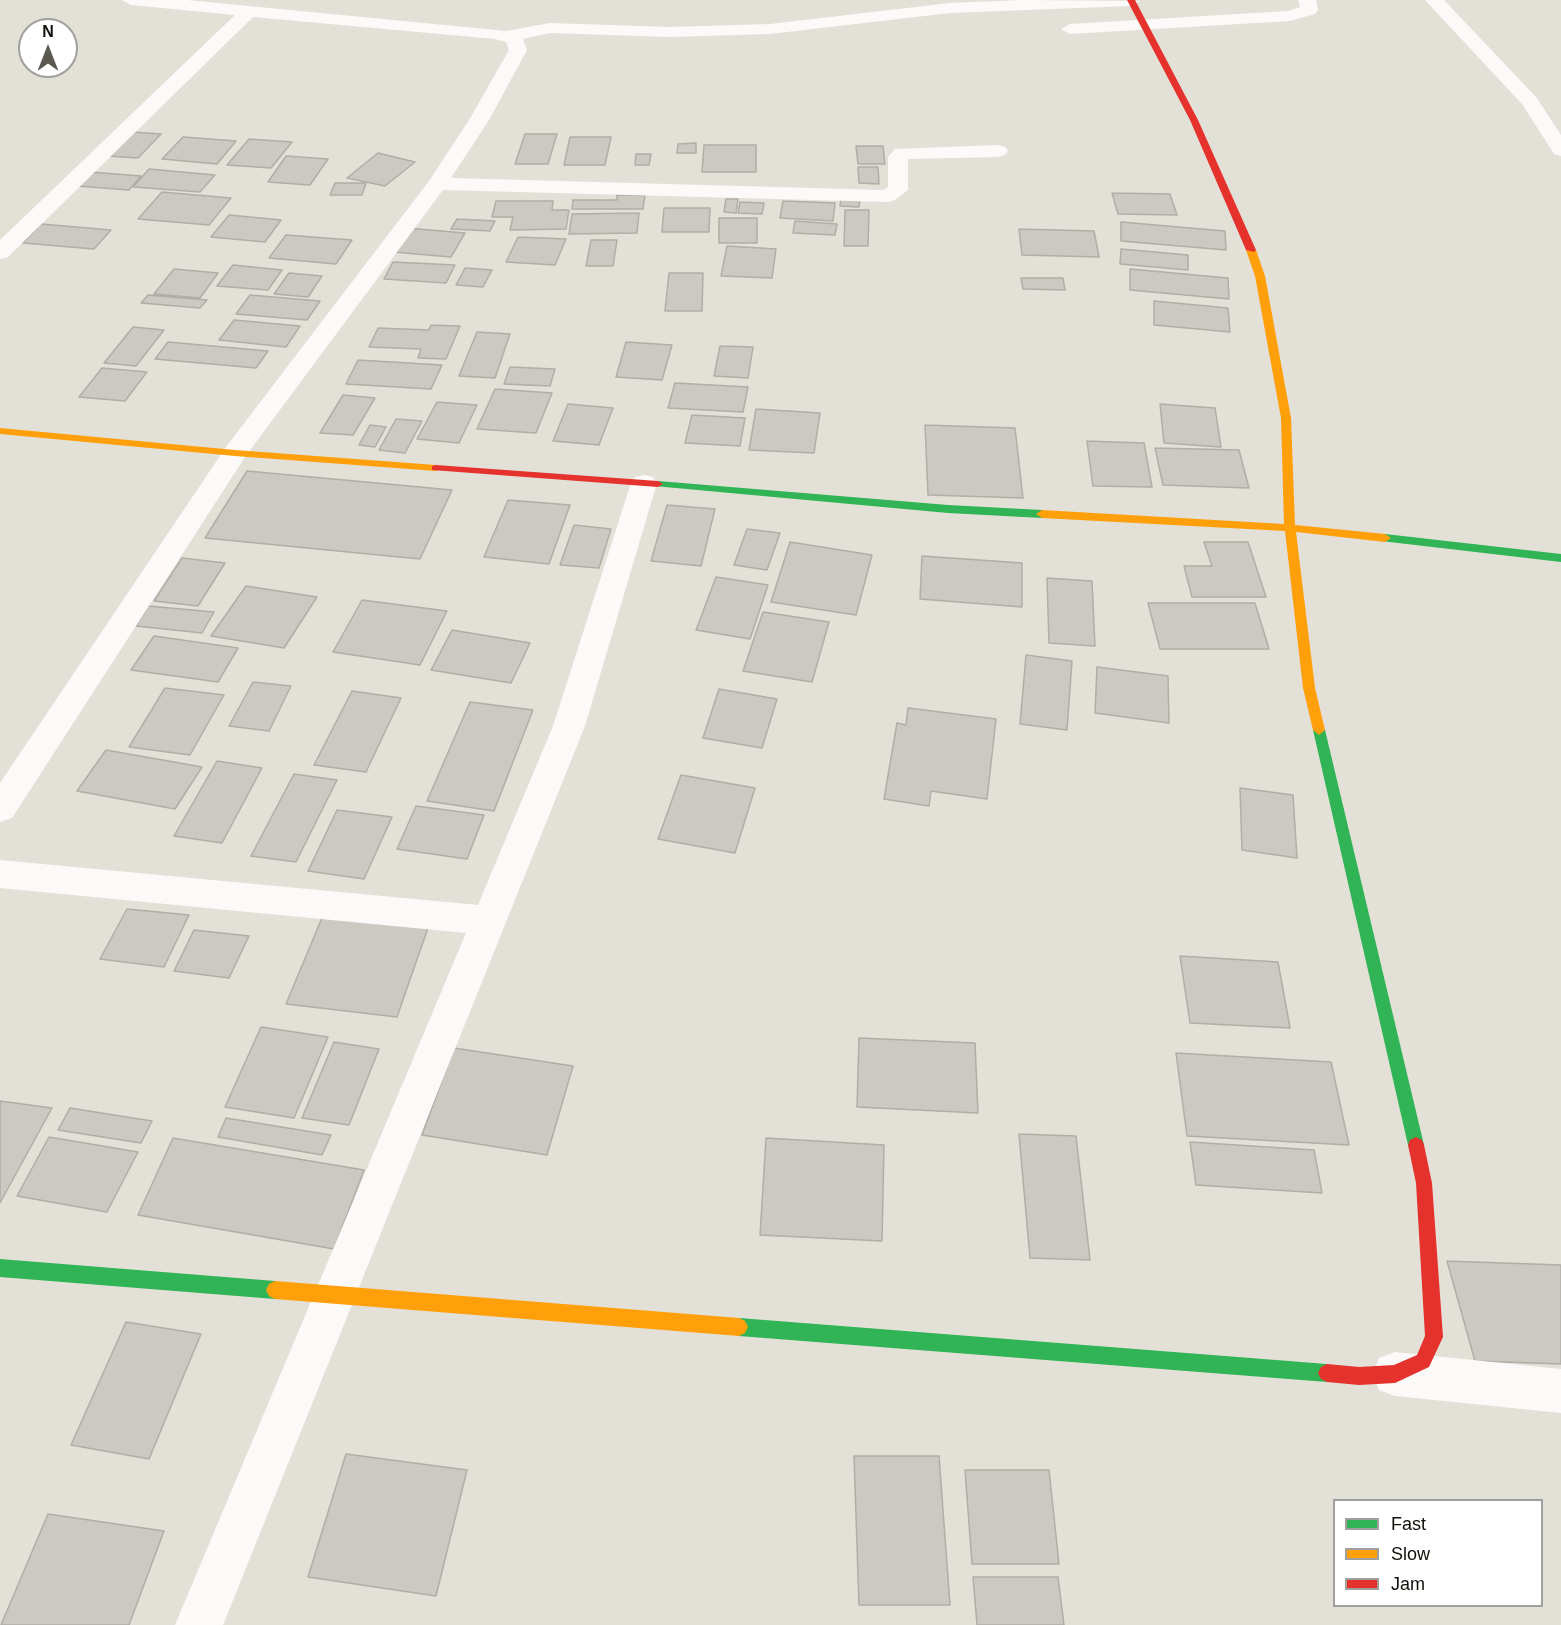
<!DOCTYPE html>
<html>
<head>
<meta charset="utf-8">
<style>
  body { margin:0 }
  #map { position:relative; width:1561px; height:1625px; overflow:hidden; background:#e2e0d7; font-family:Arial,sans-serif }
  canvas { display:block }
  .legend { position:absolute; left:1333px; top:1499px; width:210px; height:108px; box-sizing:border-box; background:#fff; border:2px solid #9f9f9d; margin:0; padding:8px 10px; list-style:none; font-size:18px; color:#100f09 }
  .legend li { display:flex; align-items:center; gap:12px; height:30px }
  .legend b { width:30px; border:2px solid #9f9f9d }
  .north { position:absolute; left:18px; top:18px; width:60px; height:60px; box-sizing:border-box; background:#fff; border:2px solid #9f9f9d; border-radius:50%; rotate:0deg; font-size:16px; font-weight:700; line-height:24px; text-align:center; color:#100f09 }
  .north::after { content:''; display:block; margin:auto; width:21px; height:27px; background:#5a5851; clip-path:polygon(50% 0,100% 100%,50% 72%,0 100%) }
</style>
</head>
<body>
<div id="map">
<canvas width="1561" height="1625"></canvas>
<ul class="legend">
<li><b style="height:8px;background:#30b455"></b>Fast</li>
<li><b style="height:8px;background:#ff9f0a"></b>Slow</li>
<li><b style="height:8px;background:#e5322d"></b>Jam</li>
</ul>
<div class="north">N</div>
</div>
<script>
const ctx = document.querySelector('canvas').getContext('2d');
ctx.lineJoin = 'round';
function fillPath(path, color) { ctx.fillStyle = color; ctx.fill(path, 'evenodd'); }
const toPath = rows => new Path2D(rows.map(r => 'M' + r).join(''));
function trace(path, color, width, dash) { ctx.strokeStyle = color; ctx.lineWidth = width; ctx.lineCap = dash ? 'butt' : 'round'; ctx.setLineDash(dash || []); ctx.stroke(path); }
const building = toPath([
  [131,132,161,134,138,158,107,156,131,132],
  [525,134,557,134,548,164,515,164,525,134],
  [183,137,236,141,217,164,162,159,183,137],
  [570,137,611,137,605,165,564,165,570,137],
  [249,139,292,142,271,168,227,165,249,139],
  [696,143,696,153,677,153,678,144,696,143],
  [704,145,756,145,756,172,702,172,704,145],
  [856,146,883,146,885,164,858,164,856,146],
  [378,153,415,162,385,186,347,178,378,153],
  [636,154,651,154,649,165,635,165,636,154],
  [286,156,328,159,310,185,268,182,286,156],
  [858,167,878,167,879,184,859,183,858,167],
  [149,169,215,175,200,192,133,187,149,169],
  [90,172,141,176,129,190,77,186,90,172],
  [335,183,366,183,362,195,330,195,335,183],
  [162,192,231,198,209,225,138,219,162,192],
  [1112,193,1170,194,1177,215,1118,214,1112,193],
  [617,195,645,195,643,209,572,209,573,200,617,200,617,195],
  [841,198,860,199,859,207,840,206,841,198],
  [726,199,738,199,736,213,724,212,726,199],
  [496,201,553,201,552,210,569,210,566,229,510,230,513,217,492,217,496,201],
  [783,201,835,203,833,221,780,218,783,201],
  [740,202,764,203,762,214,738,213,740,202],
  [664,208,710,208,709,232,662,232,664,208],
  [845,210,869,210,868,246,844,246,845,210],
  [639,213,637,233,569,234,572,214,639,213],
  [229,215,281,220,265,242,211,237,229,215],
  [719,218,757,218,757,243,719,243,719,218],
  [457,219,495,221,490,231,451,229,457,219],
  [795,221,837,224,835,235,793,233,795,221],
  [1121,222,1225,231,1226,250,1121,241,1121,222],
  [41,224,111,230,94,249,23,243,41,224],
  [407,228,465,233,451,257,393,252,407,228],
  [1019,229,1094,231,1099,257,1022,255,1019,229],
  [286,235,352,240,336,264,269,258,286,235],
  [518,237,566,239,555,265,506,262,518,237],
  [591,240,617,240,613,266,586,266,591,240],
  [727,246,776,249,772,278,721,276,727,246],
  [1121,249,1188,255,1188,270,1120,264,1121,249],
  [393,262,455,265,446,283,384,279,393,262],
  [233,265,282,270,268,290,217,286,233,265],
  [465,268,492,270,483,287,456,285,465,268],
  [174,269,218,273,200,298,154,294,174,269],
  [1130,269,1228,278,1229,299,1130,290,1130,269],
  [289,273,322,276,308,297,274,294,289,273],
  [669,273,703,273,702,311,665,311,669,273],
  [1021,278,1063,278,1065,290,1023,289,1021,278],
  [148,295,207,300,200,308,141,303,148,295],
  [250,295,320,301,307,320,236,314,250,295],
  [1154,301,1228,308,1230,332,1154,325,1154,301],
  [234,320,300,326,286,347,219,340,234,320],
  [431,325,460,326,446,359,418,358,421,349,369,347,378,328,429,330,431,325],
  [133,327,164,330,136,366,104,363,133,327],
  [477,332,510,334,495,378,459,376,477,332],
  [168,342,268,351,256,368,155,359,168,342],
  [626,342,672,345,662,380,616,377,626,342],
  [720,346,753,347,748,378,714,376,720,346],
  [358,360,442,365,431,389,346,384,358,360],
  [510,367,555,369,550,386,504,384,510,367],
  [102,368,147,372,125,401,79,397,102,368],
  [675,383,748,387,743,412,668,408,675,383],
  [495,389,552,393,536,433,477,429,495,389],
  [343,395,375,398,353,435,320,433,343,395],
  [437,402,477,405,459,443,417,439,437,402],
  [568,404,613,408,599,445,553,441,568,404],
  [1160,404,1215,408,1221,447,1164,443,1160,404],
  [756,409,820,413,814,453,749,450,756,409],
  [692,415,745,418,740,446,685,443,692,415],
  [396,419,422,421,405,453,379,450,396,419],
  [370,425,386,427,375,447,359,445,370,425],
  [925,425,1015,428,1023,498,928,495,925,425],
  [1087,441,1144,443,1152,487,1093,486,1087,441],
  [1155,448,1239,450,1249,488,1163,485,1155,448],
  [247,471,452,490,420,559,205,538,247,471],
  [508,500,570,505,549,564,484,557,508,500],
  [667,505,715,509,701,566,651,561,667,505],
  [574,525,611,529,599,568,560,565,574,525],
  [747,529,780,533,767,570,734,565,747,529],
  [790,542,872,555,856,615,771,602,790,542],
  [1204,542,1248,542,1266,597,1192,597,1184,566,1212,566,1204,542],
  [922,556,1022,563,1022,607,920,599,922,556],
  [182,558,225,563,198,606,154,601,182,558],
  [716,577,768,585,750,639,696,630,716,577],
  [1047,578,1092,581,1095,646,1049,643,1047,578],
  [246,586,317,597,284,648,211,636,246,586],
  [362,600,447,611,420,665,333,652,362,600],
  [1148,603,1255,603,1269,649,1160,649,1148,603],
  [148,606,214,612,202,633,136,626,148,606],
  [763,612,829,622,812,682,743,671,763,612],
  [452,630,530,643,511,683,431,670,452,630],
  [154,636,238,648,218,682,131,670,154,636],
  [1026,655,1072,661,1067,730,1020,724,1026,655],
  [1097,667,1168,676,1169,723,1095,713,1097,667],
  [253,682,291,686,269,731,229,726,253,682],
  [165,688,224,695,190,755,129,747,165,688],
  [719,689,777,699,762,748,703,738,719,689],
  [352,691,401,698,366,772,314,765,352,691],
  [470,702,533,710,494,811,427,801,470,702],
  [908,708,996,719,987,799,931,791,929,806,884,799,897,723,906,725,908,708],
  [106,750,202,767,175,809,77,791,106,750],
  [217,761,262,768,222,843,174,836,217,761],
  [294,774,337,780,296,862,251,856,294,774],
  [681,775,755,788,735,853,658,839,681,775],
  [1240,788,1293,795,1297,858,1242,850,1240,788],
  [416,806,484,815,467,859,397,849,416,806],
  [337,810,392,817,364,879,308,871,337,810],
  [127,909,189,915,164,967,100,959,127,909],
  [324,913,429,925,397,1017,286,1004,324,913],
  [194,930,249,936,229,978,174,971,194,930],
  [1180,956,1278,962,1290,1028,1190,1023,1180,956],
  [261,1027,328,1037,294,1118,225,1107,261,1027],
  [859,1038,975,1043,978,1113,857,1107,859,1038],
  [334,1042,379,1049,349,1125,302,1118,334,1042],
  [454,1048,573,1066,547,1155,422,1135,454,1048],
  [1176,1053,1331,1062,1349,1145,1187,1136,1176,1053],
  [0,1101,52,1108,0,1203,0,1101],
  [70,1108,152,1121,141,1143,58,1130,70,1108],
  [226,1118,331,1135,322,1155,218,1137,226,1118],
  [1019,1134,1076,1136,1090,1260,1030,1258,1019,1134],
  [49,1137,138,1152,107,1212,17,1196,49,1137],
  [173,1138,364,1170,334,1249,138,1215,173,1138],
  [766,1138,884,1145,882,1241,760,1235,766,1138],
  [1190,1142,1314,1150,1322,1193,1196,1185,1190,1142],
  [1447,1261,1561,1265,1561,1364,1475,1361,1447,1261],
  [126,1322,201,1334,149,1459,71,1445,126,1322],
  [346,1454,467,1470,436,1596,308,1577,346,1454],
  [854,1456,939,1456,950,1605,859,1605,854,1456],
  [965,1470,1049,1470,1059,1564,972,1564,965,1470],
  [48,1514,164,1531,129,1625,1,1625,48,1514],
  [973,1577,1058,1577,1064,1625,977,1625,973,1577]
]);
fillPath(building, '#cac9c2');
trace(building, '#afaea7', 1.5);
fillPath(toPath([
  [122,0,187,0,506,31,550,23,670,27,770,24,950,3,1023,0,1140,1,1131,6,950,13,770,34,670,37,550,33,523,39,527,50,489,120,451,178,884,190,888,187,888,157,895,149,998,145,1005,147,1008,151,1005,155,998,157,908,159,908,190,895,200,888,202,443,190,245,457,12,818,0,822,0,783,226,447,429,181,469,120,509,50,506,42,495,39,253,17,8,257,0,259,0,240,235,15,131,5,122,0],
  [1298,0,1316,0,1318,10,1315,14,1290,21,1070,34,1061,29,1070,24,1288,11,1300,7,1298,0],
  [1425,0,1444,0,1536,97,1561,135,1561,156,1554,154,1522,104,1425,0],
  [644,475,653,477,657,483,585,726,223,1625,175,1625,466,933,0,888,0,860,478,905,553,726,631,483,635,477,644,475],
  [1395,1352,1561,1369,1561,1413,1395,1396,1379,1390,1373,1374,1379,1358,1395,1352]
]), '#fbfaf9');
fillPath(toPath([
  [658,481,948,505,1042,510,1048,514,1042,518,948,513,654,486,653,484,658,481],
  [1385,534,1561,554,1561,562,1381,541,1381,535,1385,534],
  [1319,725,1325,730,1424,1145,1422,1150,1416,1153,1410,1150,1408,1145,1313,730,1319,725],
  [0,1259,275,1281,281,1284,284,1290,281,1296,275,1299,0,1277,0,1259],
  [739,1318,1327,1364,1333,1367,1336,1373,1333,1379,1327,1382,739,1336,733,1333,730,1327,733,1321,739,1318]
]), '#30b455');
fillPath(toPath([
  [1251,247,1256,250,1265,276,1291,418,1295,525,1385,534,1391,538,1385,542,1296,532,1315,688,1325,730,1319,735,1313,730,1303,688,1285,531,1042,518,1036,514,1042,510,1284,524,1281,418,1255,276,1246,250,1251,247],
  [0,428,235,450,436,465,441,468,436,471,235,456,0,434,0,428],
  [275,1281,739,1318,745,1321,748,1327,745,1333,739,1336,275,1299,269,1296,266,1290,269,1284,275,1281]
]), '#ff9f0a');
fillPath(toPath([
  [1127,0,1135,0,1198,120,1256,250,1254,252,1246,250,1190,120,1127,0],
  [436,465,658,481,663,484,658,487,432,470,432,466,436,465],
  [1416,1137,1422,1140,1424,1145,1432,1183,1443,1337,1429,1367,1395,1383,1359,1385,1327,1382,1321,1379,1318,1373,1321,1367,1327,1364,1359,1367,1394,1365,1417,1355,1425,1336,1416,1183,1408,1145,1410,1140,1416,1137]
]), '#e5322d');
</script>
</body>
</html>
